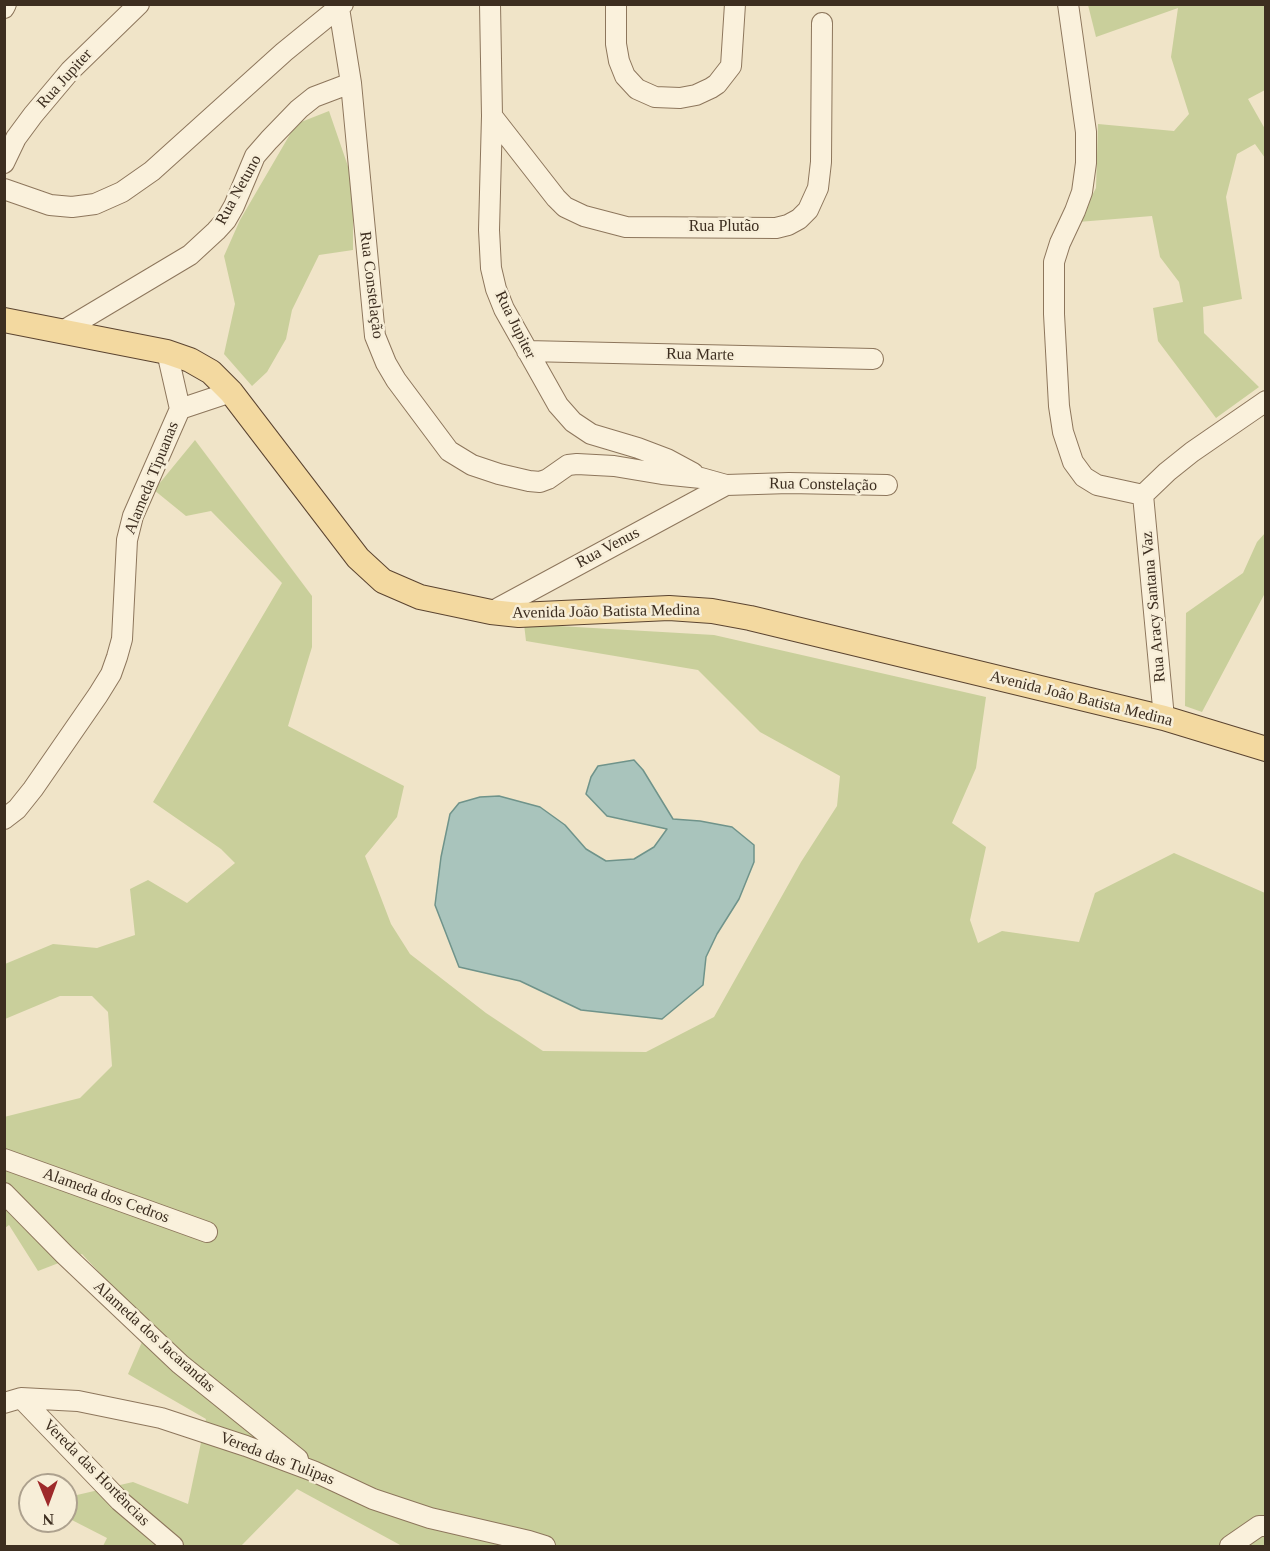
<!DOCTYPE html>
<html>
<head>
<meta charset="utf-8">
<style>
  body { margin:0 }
  #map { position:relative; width:1270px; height:1551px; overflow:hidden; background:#f0e4c8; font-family:"Times New Roman",serif }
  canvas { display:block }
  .frame { position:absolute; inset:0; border:6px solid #3d2e20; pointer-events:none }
  .north { position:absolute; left:18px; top:1473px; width:60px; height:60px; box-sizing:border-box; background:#f7eed8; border:2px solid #ada18e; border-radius:50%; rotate:179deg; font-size:16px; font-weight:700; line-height:24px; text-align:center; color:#3d2e20 }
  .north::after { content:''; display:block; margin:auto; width:21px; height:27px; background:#9e2a2b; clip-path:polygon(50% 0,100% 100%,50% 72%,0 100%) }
</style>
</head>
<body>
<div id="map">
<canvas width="1270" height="1551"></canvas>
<div class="frame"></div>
<div class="north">N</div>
</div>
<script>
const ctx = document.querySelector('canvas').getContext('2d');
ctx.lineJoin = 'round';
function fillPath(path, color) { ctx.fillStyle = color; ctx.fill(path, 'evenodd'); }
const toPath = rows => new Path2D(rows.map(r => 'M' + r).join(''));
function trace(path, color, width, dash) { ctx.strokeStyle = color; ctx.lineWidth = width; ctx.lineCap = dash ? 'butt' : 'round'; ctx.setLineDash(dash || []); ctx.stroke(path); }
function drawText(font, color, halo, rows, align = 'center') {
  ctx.font = font + ' "Times New Roman",serif'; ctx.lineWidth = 5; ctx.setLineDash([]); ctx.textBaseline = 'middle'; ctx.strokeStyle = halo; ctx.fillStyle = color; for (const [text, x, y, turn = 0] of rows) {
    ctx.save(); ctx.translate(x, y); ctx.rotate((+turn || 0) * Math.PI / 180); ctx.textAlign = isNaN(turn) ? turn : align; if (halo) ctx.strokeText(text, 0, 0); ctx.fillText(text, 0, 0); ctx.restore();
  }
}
fillPath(toPath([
  [1088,5,1265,5,1265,90,1248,99,1265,129,1265,158,1255,144,1237,154,1226,197,1242,299,1203,307,1204,333,1259,387,1216,418,1158,341,1153,308,1183,302,1179,282,1160,257,1152,216,1078,222,1096,188,1098,124,1174,131,1189,114,1171,57,1178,8,1096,37],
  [329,111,353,181,353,250,319,255,292,310,286,339,267,372,252,386,224,354,235,304,224,256,240,220,296,124],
  [195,440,312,596,312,647,288,726,404,786,397,817,365,856,391,924,410,954,486,1013,543,1051,646,1052,714,1017,801,862,837,806,840,776,760,732,698,670,526,641,524,624,714,635,986,697,976,768,952,823,986,847,970,920,978,943,1002,931,1079,942,1095,893,1174,853,1265,893,1265,1546,402,1546,297,1489,241,1546,103,1546,107,1538,66,1517,77,1495,133,1482,188,1504,206,1419,128,1374,149,1326,82,1254,38,1271,9,1225,5,1228,4,1117,80,1098,112,1066,108,1012,92,996,60,996,5,1019,5,964,53,944,97,948,135,935,130,889,148,880,187,903,235,863,221,849,153,802,282,583,211,511,186,516,154,490],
  [1265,533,1265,593,1202,712,1185,706,1186,613,1243,573,1257,542]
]), '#c9cf9b');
const water = toPath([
  [634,760,643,770,673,819,700,821,732,827,754,845,754,862,739,899,717,934,706,957,703,985,662,1019,581,1010,520,981,459,967,435,905,441,857,450,814,459,803,480,797,499,796,540,807,565,825,586,849,606,861,634,859,654,847,667,829,607,816,586,794,591,777,598,766,634,760]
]);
fillPath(water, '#a9c4bc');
trace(water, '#6f938a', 1.5);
const minor = toPath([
  [490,4,492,116,489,230,491,268,496,289,504,309,558,405,573,422,591,434,638,448,667,459,693,473],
  [616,4,616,44,619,61,625,76,637,89,655,97,680,98,696,95,711,88,717,84,731,66,735,4],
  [1068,4,1086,132,1086,163,1082,192,1075,211,1060,243,1054,262,1054,314,1059,406,1063,432,1073,462,1084,477,1097,485,1143,495,1167,472,1192,452,1266,401],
  [4,8,6,4],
  [339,8,351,83,375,336,386,363,396,380,449,451,472,465,499,474,529,481,540,482,548,479,568,465,577,464,614,466,662,474,701,478,726,485,789,483,887,485],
  [492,116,556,198,565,207,584,216,626,227,776,228,788,225,799,219,808,210,818,188,821,162,822,23],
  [4,163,16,138,33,115,70,71,139,4],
  [4,189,50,205,72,207,95,204,122,192,152,171,284,52,343,4],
  [61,332,190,255,216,231,226,220,234,206,255,156,269,140,299,109,314,97,351,83],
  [527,351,873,359],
  [180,409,231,392],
  [1143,495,1164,718],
  [491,612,726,485],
  [4,819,17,809,33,789,98,695,111,674,117,657,122,639,127,540,133,516,180,409,167,352],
  [4,1159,207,1232],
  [4,1193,65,1255,180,1364,298,1459],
  [21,1398,120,1501,173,1546],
  [4,1403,21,1398,78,1401,161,1418,246,1446,313,1471,373,1499,430,1518,529,1541,545,1546],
  [1230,1546,1259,1526,1266,1526]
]);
const major = toPath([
  [4,320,167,352,190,360,211,372,231,392,358,558,383,581,420,597,491,612,519,615,669,608,712,611,750,618,1164,718,1266,749]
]);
trace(minor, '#8d765c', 22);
trace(major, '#5b4430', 26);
trace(minor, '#faf1dc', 20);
trace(major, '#f3d9a0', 24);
drawText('16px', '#3d2e20', '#f7eed8', [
  ["Rua Jupiter",65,79,-48],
  ["Rua Netuno",239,190,-61],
  ["Rua Plutão",724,227],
  ["Rua Constelação",371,285,83],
  ["Rua Jupiter",515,325,64],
  ["Rua Marte",700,355,1],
  ["Alameda Tipuanas",152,478,-68],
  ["Rua Constelação",823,485,1],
  ["Rua Venus",608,548,-28],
  ["Rua Aracy Santana Vaz",1154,607,-95],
  ["Avenida João Batista Medina",606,612,-1],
  ["Avenida João Batista Medina",1081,699,14],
  ["Alameda dos Cedros",106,1196,20],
  ["Alameda dos Jacarandas",154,1337,42],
  ["Vereda das Tulipas",277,1459,21],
  ["Vereda das Hortências",96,1473,45]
]);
</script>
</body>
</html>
